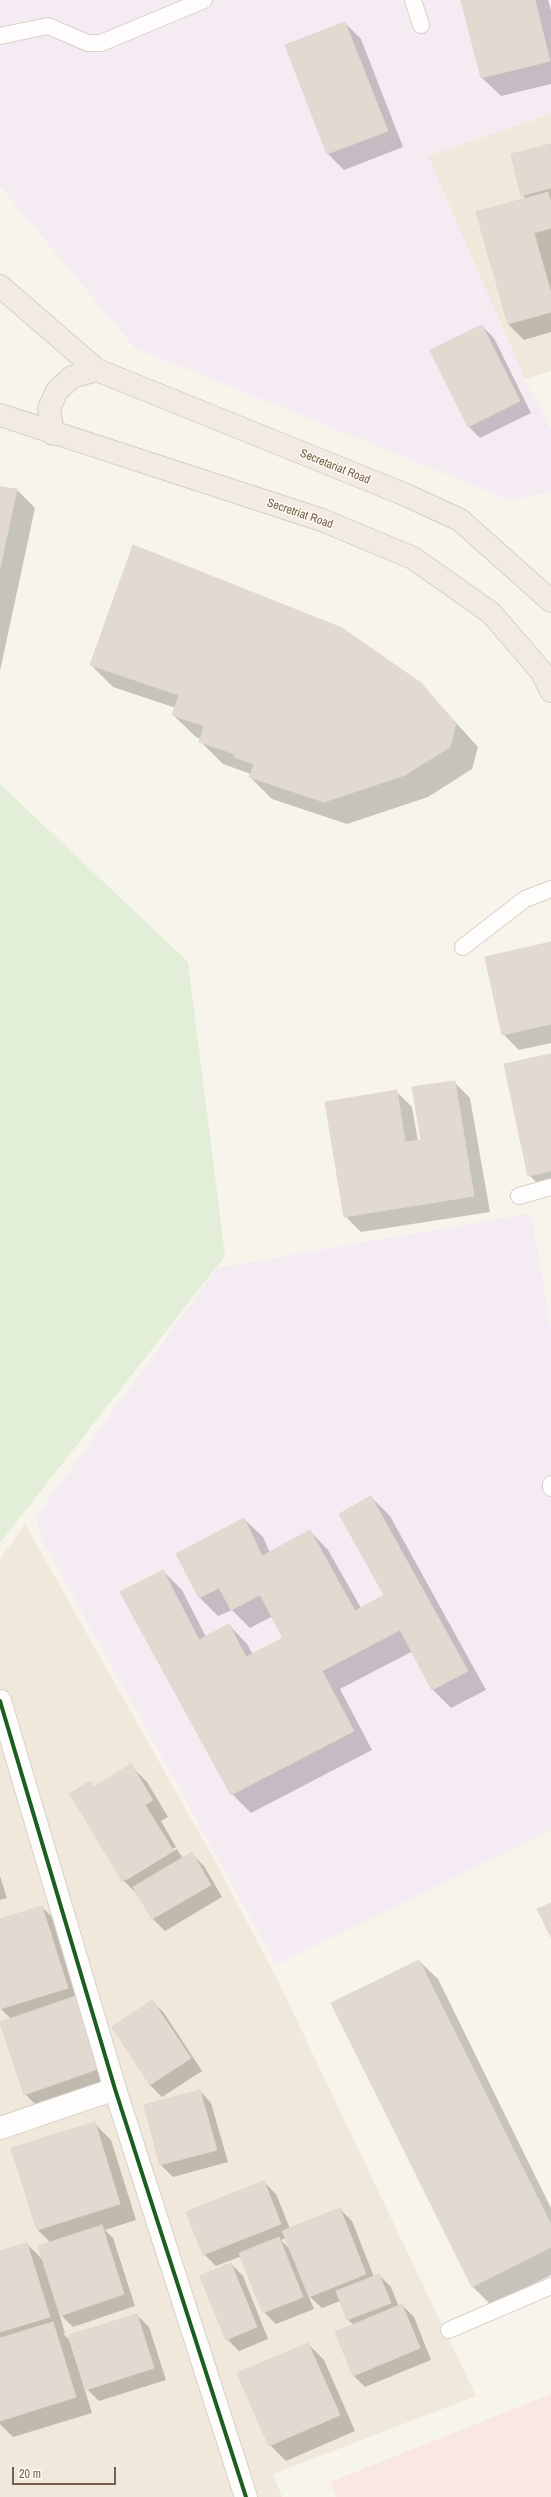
<!DOCTYPE html>
<html>
<head>
<meta charset="utf-8">
<style>
  body { margin:0 }
  #map { position:relative; width:551px; height:2497px; overflow:hidden; background:#f7f4ec; font-family:"Archivo Narrow",sans-serif }
  canvas { display:block }
  .scale { position:absolute; left:12px; top:2467px; width:104px; height:18px; box-sizing:border-box; border:2px solid #765f4c; border-top:0; padding-left:5px; font-size:12px; line-height:14px; white-space:nowrap; color:#765f4c; -webkit-text-stroke:3px #fffaef; paint-order:stroke }
</style>
</head>
<body>
<div id="map">
<canvas width="551" height="2497"></canvas>
<div class="scale">20 m</div>
</div>
<script>
const ctx = document.querySelector('canvas').getContext('2d');
ctx.lineJoin = 'round';
function fillPath(path, color) { ctx.fillStyle = color; ctx.fill(path, 'evenodd'); }
const toPath = rows => new Path2D(rows.map(r => 'M' + r).join(''));
function trace(path, color, width, dash) { ctx.strokeStyle = color; ctx.lineWidth = width; ctx.lineCap = dash ? 'butt' : 'round'; ctx.setLineDash(dash || []); ctx.stroke(path); }
function drawText(font, color, halo, rows, align = 'center') {
  ctx.font = font + ' "Archivo Narrow",sans-serif'; ctx.lineWidth = 3; ctx.setLineDash([]); ctx.textBaseline = 'middle'; ctx.strokeStyle = halo; ctx.fillStyle = color; for (const [text, x, y, turn = 0] of rows) {
    ctx.save(); ctx.translate(x, y); ctx.rotate((+turn || 0) * Math.PI / 180); ctx.textAlign = isNaN(turn) ? turn : align; if (halo) ctx.strokeText(text, 0, 0); ctx.fillText(text, 0, 0); ctx.restore();
  }
}
fillPath(toPath([
  [551,114,551,371,525,379,427,156],
  [25,1524,215,1861,278,1981,476,2396,273,2474,282,2497,0,2497,0,1559]
]), '#f0e8da');
fillPath(toPath([
  [0,0,551,0,551,114,428,156,525,379,551,429,551,492,510,500,135,348,0,186],
  [531,1213,551,1328,551,1830,276,1965,41,1538,36,1517,217,1268]
]), '#f5ecf3');
fillPath(toPath([
  [551,2394,551,2497,336,2497,330,2482]
]), '#f9e7e3');
fillPath(toPath([
  [0,784,188,962,225,1256,0,1543]
]), '#e2eed7');
fillPath(toPath([
  [462,0,548,0,551,10,551,84,501,96,482,78],
  [345,23,361,39,403,147,344,170,328,154,287,45],
  [551,145,551,332,524,340,508,324,526,199,522,195],
  [482,326,494,338,531,413,480,438,468,426],
  [0,488,17,490,35,508,0,671],
  [91,665,420,683,478,747,472,769,428,797,347,824,272,799,250,777,251,774,223,764,200,741,201,739,196,737,173,715,176,708,113,687],
  [551,943,551,1043,519,1050,503,1034],
  [551,1055,551,1190,545,1191,529,1175],
  [454,1082,470,1098,490,1212,361,1232,345,1216,396,1091,412,1107,418,1141,422,1141],
  [371,1497,390,1516,486,1690,451,1708,433,1690,413,1651,340,1689,372,1750,251,1813,232,1794,163,1571,182,1590,206,1637,229,1625,247,1644,253,1655,284,1638,273,1616,250,1628,232,1610,218,1616,200,1598,177,1554,244,1519,263,1537,270,1553,310,1531,328,1550,361,1608,385,1595],
  [131,1766,147,1782,168,1817,161,1821,176,1847,126,1877,126,1880,177,1849,183,1859,192,1854,204,1866,222,1897,165,1931,153,1919,139,1896,123,1880,90,1782,95,1788],
  [0,1876,7,1898,0,1900],
  [42,1907,58,1923,116,2084,41,2110,25,2094,0,2023,11,2019,0,2008,0,1920],
  [419,1961,438,1979,551,2208,551,2275,491,2305,472,2286],
  [152,2001,164,2013,202,2071,162,2097,150,2085,113,2027],
  [200,2091,211,2103,228,2162,173,2177,161,2165,145,2106],
  [95,2124,111,2140,136,2220,105,2230,113,2238,135,2306,73,2327,59,2313,65,2333,63,2334,69,2339,92,2413,13,2437,0,2424,0,2252,27,2244,44,2261,51,2243,38,2230,13,2149],
  [264,2182,276,2194,290,2229,340,2209,352,2221,374,2277,379,2275,391,2287,399,2307,402,2305,414,2317,431,2360,365,2387,353,2375,354,2325,348,2320,340,2301,322,2308,308,2295,314,2309,276,2324,264,2312,242,2256,216,2266,204,2254],
  [286,2238,291,2251,281,2240],
  [231,2264,243,2276,268,2339,239,2351,227,2339],
  [137,2315,149,2327,166,2380,99,2401,87,2389],
  [308,2344,324,2360,355,2431,286,2461,270,2445]
]), '#0003');
const building = toPath([
  [461,0,535,0,550,61,481,78,461,0],
  [345,22,388,131,327,154,285,45,345,22],
  [551,144,551,188,521,196,511,154,551,144],
  [548,192,551,203,551,228,534,233,551,293,551,312,508,324,476,212,548,192],
  [482,325,520,401,468,427,430,350,482,325],
  [0,487,17,489,0,568,0,487],
  [133,545,342,628,421,683,456,724,450,747,405,775,324,802,249,777,254,764,234,757,235,754,199,742,204,726,172,715,179,695,90,665,133,545],
  [551,942,551,1024,502,1035,485,957,551,942],
  [551,1054,551,1171,528,1176,504,1064,551,1054],
  [455,1081,474,1196,344,1217,325,1102,397,1090,405,1142,421,1140,412,1087,455,1081],
  [371,1496,468,1671,432,1690,400,1630,322,1671,354,1731,231,1795,120,1592,163,1570,199,1640,229,1624,246,1657,283,1638,260,1595,231,1610,219,1588,199,1598,176,1554,244,1518,262,1556,310,1530,355,1611,384,1595,339,1514,371,1496],
  [131,1764,153,1800,145,1805,173,1850,122,1881,70,1794,90,1781,94,1787,131,1764],
  [192,1852,211,1885,152,1919,133,1887,192,1852],
  [551,1903,551,1937,537,1909,551,1903],
  [42,1906,68,1988,0,2009,0,1919,42,1906],
  [419,1960,551,2225,551,2247,472,2287,331,2003,419,1960],
  [76,1996,101,2068,24,2095,0,2022,76,1996],
  [152,2000,191,2058,150,2085,112,2027,152,2000],
  [200,2090,217,2150,160,2165,144,2105,200,2090],
  [95,2122,120,2204,37,2230,11,2148,95,2122],
  [264,2181,281,2224,203,2255,186,2212,264,2181],
  [340,2208,366,2274,309,2297,282,2231,340,2208],
  [102,2225,124,2294,60,2316,38,2246,102,2225],
  [279,2237,303,2297,263,2313,239,2253,279,2237],
  [27,2243,50,2317,0,2332,0,2251,27,2243],
  [231,2263,257,2327,226,2340,200,2276,231,2263],
  [379,2274,391,2303,347,2320,336,2291,379,2274],
  [402,2304,420,2348,353,2376,335,2332,402,2304],
  [137,2314,154,2368,86,2390,69,2335,137,2314],
  [53,2322,76,2397,0,2421,0,2338,53,2322],
  [308,2343,340,2415,269,2446,237,2373,308,2343]
]);
fillPath(building, '#e2dad1');
trace(building, '#e0d8cf', 1);
const lane = toPath([
  [413,0,421,25],
  [0,36,48,26,88,43,101,43,204,0],
  [463,947,525,899,551,889],
  [519,1196,551,1187],
  [551,1484,551,1488],
  [449,2330,551,2286]
]);
const street = toPath([
  [0,1701,115,2089,246,2497],
  [0,2128,115,2089]
]);
const highway = toPath([
  [0,286,97,370,406,495,460,520,551,601],
  [0,415,322,520,413,558,491,613,541,671,551,691],
  [53,434,49,408,57,391,72,377,97,370]
]);
trace(lane, '#d7d1ca', 18);
trace(street, '#d7d1ca', 24);
trace(highway, '#d6cfc6', 24);
trace(lane, '#fefdfc', 16);
trace(street, '#fefdfc', 22);
trace(highway, '#f1eae5', 22);
trace(toPath([
  [0,1701,115,2089,246,2497]
]), '#1b5e20', 4);
drawText('12px', '#765f4c', '#fffaef', [
  ["Secretariat Road",335,467,22],
  ["Secretriat Road",300,514,19]
]);
</script>
</body>
</html>
